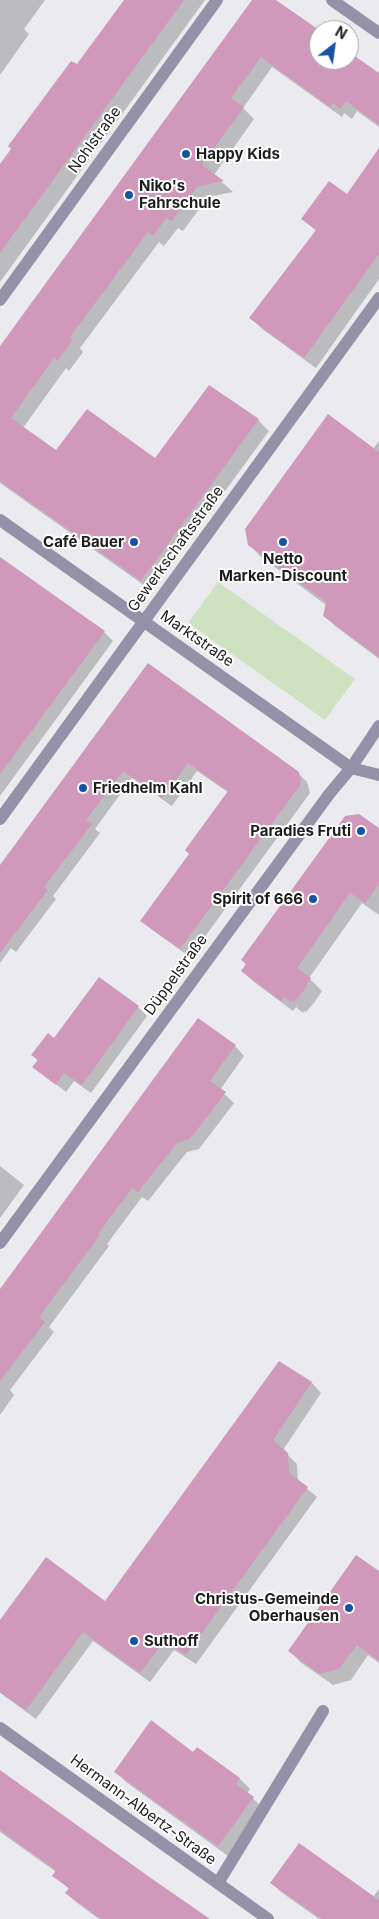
<!DOCTYPE html>
<meta charset="utf-8">
<style>
body{margin:0}
#map{position:relative;width:379px;height:1919px;overflow:hidden;background:#ebebef;font-family:Inter,sans-serif}
canvas{display:block}
.north{position:absolute;left:309px;top:20px;width:50px;height:50px;box-sizing:border-box;background:#fff;border:1px solid #a5a5a5;border-radius:50%;rotate:30deg;font-size:14px;font-weight:700;line-height:20px;text-align:center;color:#1d1d1e}
.north::after{content:'';display:block;margin:auto;width:18px;height:22px;background:#1752a3;clip-path:polygon(50% 0,100% 100%,50% 72%,0 100%)}
</style>
<div id="map">
<canvas width="379" height="1919"></canvas>
<div class="north">N</div>
</div>
<script>
const ctx = document.querySelector('canvas').getContext('2d');
ctx.lineJoin = 'round';
function paint(path, color) {
  ctx.fillStyle = color;
  ctx.fill(path, 'evenodd');
}
function stroke(path, color, width, dash) {
  ctx.strokeStyle = color;
  ctx.lineWidth = width;
  ctx.lineCap = dash ? 'butt' : 'round';
  ctx.setLineDash(dash || []);
  ctx.stroke(path);
}
function write(font, color, halo, rows, align = 'center') {
  ctx.font = font + ' Inter,sans-serif';
  ctx.lineWidth = 4;
  ctx.setLineDash([]);
  ctx.textBaseline = 'middle';
  ctx.strokeStyle = halo;
  ctx.fillStyle = color;
  for (const [text, x, y, turn = 0] of rows) {
    ctx.save();
    ctx.translate(x, y);
    ctx.rotate((+turn || 0) * Math.PI / 180);
    ctx.textAlign = isNaN(turn) ? turn : align;
    if (halo) ctx.strokeText(text, 0, 0);
    ctx.fillText(text, 0, 0);
    ctx.restore();
  }
}
const green = new Path2D(`
 M 218,582 L 355,679 L 325,720 L 188,623 Z`);
const shadow = new Path2D(`
 M 0,0 L 45,0 L 24,29 L 29,34 L 0,75 Z
 M 125,0 L 205,0 L 0,282 L 0,166 L 77,66 Z
 M 254,0 L 274,0 L 319,32 L 319,60 L 349,60 L 349,54 L 379,75 L 379,127 L 357,111 L 352,119 L 344,113 L 342,117 L 272,67 L 243,108 L 254,119 L 214,175 L 233,192 L 208,197 L 183,231 L 178,228 L 164,246 L 159,242 L 80,348 L 83,352 L 69,371 L 66,368 L 23,428 L 57,452 L 156,460 L 209,386 L 258,420 L 269,431 L 152,591 L 0,483 L 0,348 Z
 M 379,151 L 379,279 L 316,368 L 262,329 L 251,318 L 317,232 L 303,218 L 347,195 Z
 M 379,441 L 379,659 L 335,626 L 324,615 L 326,605 L 260,556 L 249,544 L 373,449 Z
 M 0,558 L 104,632 L 113,641 L 0,796 Z
 M 148,664 L 298,773 L 307,782 L 310,793 L 190,957 L 151,929 L 142,921 L 190,854 L 229,793 L 197,771 L 172,806 L 132,778 L 95,829 L 100,833 L 53,896 L 56,899 L 16,952 L 11,948 L 0,963 L 0,868 Z
 M 379,830 L 379,915 L 362,903 L 309,978 L 322,991 L 314,1003 L 306,1012 L 304,1011 L 303,1013 L 296,1007 L 293,1011 L 254,982 L 242,971 Z
 M 99,979 L 138,1007 L 147,1016 L 91,1093 L 74,1081 L 66,1092 L 34,1067 L 38,1061 L 33,1055 L 54,1039 Z
 M 235,1046 L 244,1056 L 220,1090 L 234,1103 L 199,1149 L 187,1152 L 148,1201 L 142,1197 L 107,1244 L 109,1246 L 49,1327 L 54,1332 L 10,1390 L 14,1395 L 0,1415 L 0,1290 Z
 M 0,1166 L 24,1185 L 0,1218 Z
 M 280,1363 L 312,1383 L 321,1393 L 283,1450 L 297,1464 L 298,1481 L 317,1497 L 196,1664 L 174,1650 L 150,1682 L 93,1641 L 36,1719 L 0,1693 L 0,1623 L 105,1603 Z
 M 379,1573 L 379,1663 L 368,1655 L 351,1680 L 333,1685 L 300,1662 L 289,1650 Z
 M 197,1749 L 240,1779 L 250,1789 L 247,1793 L 263,1808 L 228,1856 L 126,1782 L 116,1772 L 194,1754 Z
 M 0,1772 L 207,1919 L 99,1919 L 76,1902 L 66,1893 L 69,1889 L 54,1876 L 56,1872 L 0,1832 Z
 M 272,1883 L 373,1897 L 379,1889 L 379,1919 L 319,1919 L 281,1892 Z`);
const building = new Path2D(`
 M 124,0 L 184,0 L 0,253 L 0,164 L 11,149 L 8,146 L 71,61 L 77,64 Z
 M 252,0 L 276,0 L 319,30 L 319,60 L 349,60 L 349,52 L 379,73 L 379,125 L 346,101 L 340,109 L 333,103 L 330,107 L 261,57 L 231,98 L 244,107 L 202,165 L 224,181 L 197,187 L 172,221 L 166,218 L 153,236 L 148,232 L 70,337 L 73,340 L 57,361 L 54,358 L 11,418 L 56,450 L 87,409 L 155,458 L 209,385 L 259,419 L 141,581 L 0,481 L 0,346 Z
 M 379,148 L 379,254 L 304,358 L 249,318 L 316,230 L 301,219 L 329,181 L 347,194 Z
 M 328,414 L 379,452 L 379,657 L 323,616 L 326,602 L 248,545 L 245,529 Z
 M 0,557 L 105,631 L 0,774 Z
 M 148,663 L 299,772 L 301,784 L 180,949 L 140,921 L 189,854 L 185,850 L 228,791 L 188,763 L 162,798 L 123,771 L 86,820 L 92,824 L 44,887 L 48,890 L 0,953 L 0,865 Z
 M 359,814 L 379,828 L 379,884 L 365,903 L 350,893 L 297,968 L 311,978 L 303,992 L 294,1002 L 292,1000 L 291,1002 L 284,997 L 281,1001 L 241,971 L 246,964 L 241,960 L 345,816 Z
 M 99,977 L 139,1006 L 82,1085 L 64,1073 L 56,1085 L 32,1067 L 38,1060 L 31,1055 L 48,1033 L 54,1038 Z
 M 198,1018 L 236,1045 L 210,1081 L 226,1092 L 190,1139 L 177,1143 L 138,1192 L 132,1188 L 98,1234 L 100,1235 L 39,1317 L 45,1322 L 0,1381 L 0,1289 Z
 M 279,1361 L 312,1382 L 273,1440 L 288,1453 L 289,1473 L 308,1487 L 186,1655 L 164,1641 L 140,1673 L 83,1632 L 26,1710 L 0,1692 L 0,1620 L 46,1557 L 105,1601 Z
 M 356,1555 L 379,1571 L 379,1661 L 357,1645 L 339,1669 L 320,1674 L 288,1651 Z
 M 151,1720 L 193,1752 L 197,1747 L 240,1778 L 236,1784 L 254,1797 L 218,1846 L 114,1772 Z
 M 0,1770 L 148,1876 L 210,1919 L 101,1919 L 65,1893 L 69,1888 L 52,1876 L 56,1870 L 0,1830 Z
 M 299,1843 L 379,1900 L 379,1919 L 322,1919 L 270,1883 Z`);
const lane = new Path2D(`
 M 218,1883 L 323,1711`);
const street = new Path2D(`
 M 332,0 L 379,33
 M 0,300 L 217,0
 M 0,520 L 351,768 L 379,775
 M 0,819 L 379,298
 M 0,1243 L 330,793 L 351,768 L 379,726
 M 0,1728 L 268,1919`);
const markers = [
 [186,154,5,"#1752a3"],
 [129,195,5,"#1752a3"],
 [134,542,5,"#1752a3"],
 [283,542,5,"#1752a3"],
 [83,788,5,"#1752a3"],
 [361,831,5,"#1752a3"],
 [313,899,5,"#1752a3"],
 [349,1608,5,"#1752a3"],
 [134,1641,5,"#1752a3"]
];
const streetNames = [
 ["Nohlstraße",95,140,-54],
 ["Gewerkschaftsstraße",176,549,-54],
 ["Marktstraße",197,639,35],
 ["Düppelstraße",176,975,-54],
 ["Hermann-Albertz-Straße",143,1810,36]
];
const poiNames = [
 ["Happy Kids",196,154],
 ["Niko's",139,186],
 ["Fahrschule",139,203],
 ["Café Bauer",124,542,"right"],
 ["Netto",283,559,"center"],
 ["Marken-Discount",283,576,"center"],
 ["Friedhelm Kahl",93,788],
 ["Paradies Fruti",351,831,"right"],
 ["Spirit of 666",303,899,"right"],
 ["Christus-Gemeinde",339,1599,"right"],
 ["Oberhausen",339,1616,"right"],
 ["Suthoff",144,1641]
];
paint(green, '#cee2c1');
paint(shadow, '#0003');
paint(building, '#d098bb');
stroke(lane, '#9491a9', 12);
stroke(street, '#9491a9', 12);
for (const [x, y, r, color] of markers) {
  const dot = new Path2D();
  dot.arc(x, y, r, 0, 2 * Math.PI);
  ctx.fillStyle = color;
  ctx.fill(dot);
  stroke(dot, '#fff', 2);
}
write('15px', '#1d1d1e', '#fff', streetNames);
write('bold 15px', '#1d1d1e', '#fff', poiNames, 'left');
</script>
